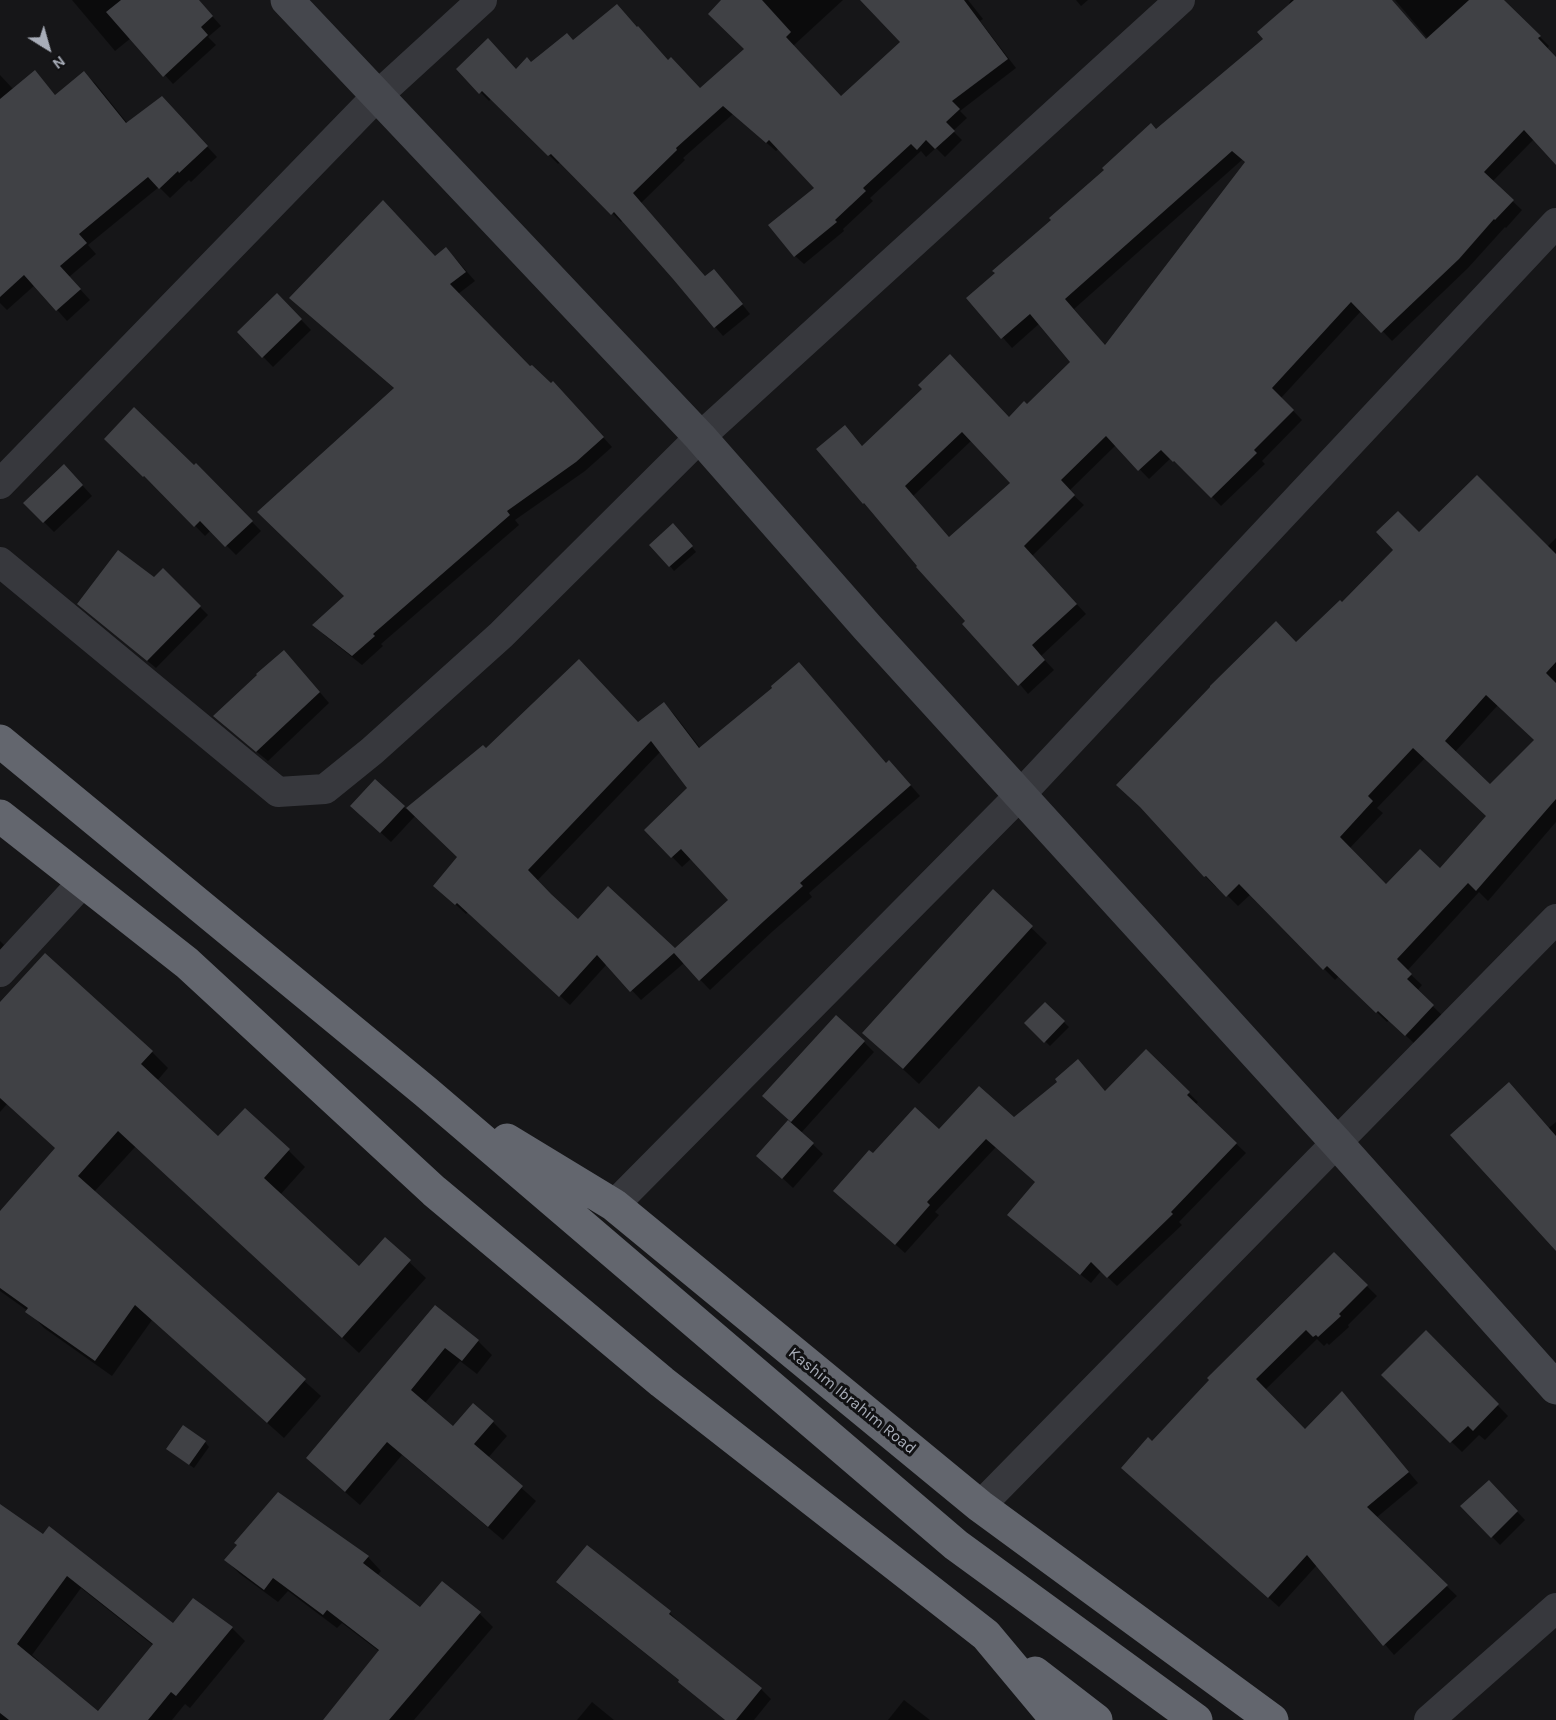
<!DOCTYPE html>
<style>
body{margin:0}
#map{position:relative;width:1556px;height:1720px;overflow:hidden;background:#161618;font-family:Karla,sans-serif}
canvas{display:block}
.north{position:absolute;left:18px;top:18px;width:60px;height:60px;-webkit-text-stroke:4px #111113;paint-order:stroke;rotate:143deg;font-size:16px;font-weight:700;line-height:24px;text-align:center;color:#a8adb8}
.north::after{content:'';display:block;margin:auto;width:21px;height:27px;background:#a8adb8;clip-path:polygon(50% 0,100% 100%,50% 72%,0 100%)}
</style>
<div id="map">
<canvas width="1556" height="1720"></canvas>
<div class="north">N</div>
</div>
<script>
const ctx = document.querySelector('canvas').getContext('2d');
ctx.lineJoin = 'round';
function paint(path, color) {
  ctx.fillStyle = color;
  ctx.fill(path, 'evenodd');
}
function stroke(path, color, width, dash) {
  ctx.strokeStyle = color;
  ctx.lineWidth = width;
  ctx.lineCap = dash ? 'butt' : 'round';
  ctx.setLineDash(dash || []);
  ctx.stroke(path);
}
function write(font, color, halo, rows, align = 'center') {
  ctx.font = font + ' Karla,sans-serif';
  ctx.lineWidth = 6;
  ctx.setLineDash([]);
  ctx.textBaseline = 'middle';
  ctx.strokeStyle = halo;
  ctx.fillStyle = color;
  for (const [text, x, y, turn = 0] of rows) {
    ctx.save();
    ctx.translate(x, y);
    ctx.rotate((+turn || 0) * Math.PI / 180);
    ctx.textAlign = isNaN(turn) ? turn : align;
    if (halo) ctx.strokeText(text, 0, 0);
    ctx.fillText(text, 0, 0);
    ctx.restore();
  }
}
const shadow = new Path2D(`
 M 72,0 L 198,0 L 221,26 L 208,37 L 216,45 L 173,84 L 131,38 L 115,51 Z
 M 724,0 L 843,0 L 793,46 L 842,98 L 902,42 L 862,0 L 968,0 L 983,19 L 980,21 L 1016,68 L 960,111 L 967,118 L 953,131 L 962,140 L 945,157 L 936,148 L 926,157 L 921,151 L 870,198 L 873,201 L 843,229 L 844,231 L 804,264 L 795,256 L 816,188 L 779,148 L 776,151 L 733,114 L 683,158 L 685,160 L 641,203 L 706,277 L 722,279 L 750,314 L 723,336 L 623,220 L 621,222 L 561,161 L 558,164 L 492,98 L 489,101 L 458,69 L 516,71 L 574,41 L 669,62 L 701,90 L 746,49 Z
 M 1076,0 L 1088,0 L 1081,6 Z
 M 1291,0 L 1324,0 L 1463,80 L 1395,0 L 1503,0 L 1549,46 L 1547,49 L 1556,59 L 1556,163 L 1534,139 L 1492,182 L 1522,210 L 1506,228 L 1505,227 L 1468,268 L 1392,341 L 1362,310 L 1281,398 L 1302,420 L 1262,461 L 1265,464 L 1221,506 L 1185,469 L 1183,470 L 1171,458 L 1149,479 L 1116,445 L 1069,491 L 1084,505 L 1032,556 L 1086,614 L 1041,656 L 1054,670 L 1028,694 L 967,621 L 845,427 L 863,447 L 1009,419 L 1027,406 L 1072,362 L 1040,323 L 1012,348 L 968,298 L 1157,131 L 1265,39 L 1291,5 L 1289,3 ZM 1243,159 L 1247,162 L 1106,347 L 1074,309 ZM 972,440 L 1012,483 L 950,538 L 913,496 Z
 M 35,72 L 56,96 L 84,73 L 95,83 L 128,124 L 172,109 L 217,157 L 191,182 L 189,180 L 170,198 L 159,187 L 88,245 L 96,254 L 69,277 L 90,300 L 67,321 L 35,285 L 7,310 L 0,303 L 0,75 L 14,90 Z
 M 436,258 L 455,258 L 475,281 L 458,294 L 531,368 L 551,385 L 562,392 L 612,447 L 585,471 L 515,520 L 519,525 L 381,644 L 383,646 L 362,665 L 323,634 L 346,597 L 395,389 L 300,307 Z
 M 277,295 L 311,330 L 273,367 L 239,332 Z
 M 106,439 L 194,467 L 196,465 L 261,531 L 236,555 L 211,530 L 205,536 L 154,484 L 153,485 Z
 M 74,476 L 92,496 L 54,532 L 25,503 Z
 M 678,530 L 696,552 L 674,571 L 670,566 Z
 M 1419,535 L 1547,547 L 1556,538 L 1556,822 L 1488,901 L 1479,892 L 1407,971 L 1422,985 L 1417,991 L 1444,1017 L 1417,1046 L 1389,1020 L 1387,1022 L 1339,976 L 1335,980 L 1251,894 L 1238,906 L 1217,885 L 1216,887 L 1205,876 L 1296,644 ZM 1498,705 L 1535,741 L 1491,786 L 1455,752 ZM 1425,758 L 1488,816 L 1440,870 L 1386,886 L 1349,849 L 1383,813 L 1377,808 Z
 M 163,570 L 208,615 L 156,668 L 87,611 L 154,579 Z
 M 294,662 L 329,703 L 268,761 L 225,726 Z
 M 664,704 L 674,714 L 701,749 L 886,764 L 899,772 L 920,796 L 809,893 L 812,897 L 773,931 L 710,990 L 684,963 L 641,1000 L 607,964 L 570,1005 L 468,912 L 466,914 L 445,895 L 459,857 L 416,815 L 391,842 L 363,816 L 375,781 L 406,809 L 483,747 L 486,750 L 638,724 ZM 661,751 L 690,788 L 646,830 L 682,867 L 692,858 L 730,900 L 675,950 L 578,921 L 537,881 Z
 M 993,891 L 1047,943 L 919,1084 L 880,1048 Z
 M 0,941 L 4,945 L 0,950 Z
 M 0,1004 L 152,1052 L 168,1068 L 157,1081 L 219,1138 L 289,1151 L 305,1167 L 280,1195 L 359,1268 L 385,1239 L 426,1278 L 359,1353 L 136,1146 L 94,1192 L 321,1396 L 284,1438 L 152,1320 L 112,1376 L 44,1328 L 28,1311 L 0,1291 L 0,1213 L 57,1148 L 7,1104 L 0,1112 Z
 M 1045,1004 L 1069,1027 L 1050,1046 L 1026,1023 Z
 M 864,1042 L 874,1052 L 801,1133 L 823,1154 L 793,1188 L 759,1156 Z
 M 1146,1051 L 1198,1102 L 1195,1105 L 1246,1153 L 1179,1222 L 1182,1225 L 1117,1286 L 1101,1271 L 1091,1283 L 1019,1224 L 1037,1183 L 996,1147 L 935,1212 L 939,1215 L 905,1253 L 845,1200 L 873,1155 L 939,1132 L 1014,1118 L 1060,1082 L 1078,1061 L 1106,1092 Z
 M 1556,1122 L 1556,1249 L 1489,1176 Z
 M 1334,1254 L 1377,1296 L 1348,1325 L 1349,1327 L 1329,1345 L 1327,1343 L 1324,1346 L 1317,1339 L 1265,1390 L 1305,1431 L 1342,1393 L 1418,1483 L 1376,1518 L 1457,1596 L 1394,1655 L 1317,1565 L 1279,1607 L 1133,1478 L 1152,1443 Z
 M 435,1307 L 478,1341 L 492,1355 L 477,1374 L 460,1361 L 425,1403 L 454,1428 L 473,1405 L 493,1422 L 507,1436 L 488,1458 L 536,1501 L 503,1540 L 402,1455 L 360,1505 L 322,1472 Z
 M 1426,1332 L 1508,1416 L 1485,1440 L 1479,1435 L 1462,1452 L 1383,1375 Z
 M 205,1442 L 209,1447 L 194,1468 L 172,1453 Z
 M 1489,1482 L 1525,1520 L 1500,1545 L 1462,1506 Z
 M 0,1506 L 173,1625 L 232,1628 L 245,1641 L 190,1708 L 185,1704 L 172,1720 L 0,1720 ZM 81,1588 L 154,1646 L 99,1713 L 37,1663 L 39,1661 L 32,1655 Z
 M 368,1557 L 381,1571 L 377,1576 L 420,1609 L 480,1614 L 493,1627 L 414,1720 L 325,1720 L 380,1652 L 342,1623 L 337,1628 L 288,1591 L 278,1602 L 240,1574 L 226,1560 Z
 M 558,1582 L 670,1613 L 679,1622 L 678,1623 L 761,1689 L 771,1699 L 754,1720 L 725,1720 L 690,1691 L 680,1681 L 568,1592 Z
 M 904,1700 L 930,1720 L 888,1720 Z
 M 592,1702 L 614,1720 L 577,1720 Z`);
const building = new Path2D(`
 M 121,0 L 199,0 L 213,16 L 201,27 L 208,35 L 163,77 L 106,12 Z
 M 721,0 L 762,0 L 791,32 L 786,37 L 841,96 L 900,42 L 860,0 L 964,0 L 1008,59 L 952,101 L 960,109 L 946,122 L 955,131 L 935,149 L 926,140 L 917,150 L 911,144 L 863,188 L 866,191 L 835,220 L 837,222 L 794,257 L 768,225 L 814,188 L 769,140 L 766,143 L 723,106 L 676,148 L 677,150 L 633,193 L 705,276 L 714,269 L 743,304 L 714,328 L 673,279 L 614,212 L 611,215 L 551,154 L 548,156 L 482,91 L 479,94 L 456,69 L 488,38 L 516,69 L 527,57 L 531,62 L 567,33 L 573,40 L 617,4 L 637,27 L 638,26 L 668,60 L 671,57 L 700,88 L 744,49 L 708,14 Z
 M 1294,0 L 1392,0 L 1426,39 L 1469,0 L 1504,0 L 1541,36 L 1538,38 L 1556,57 L 1556,165 L 1524,130 L 1484,172 L 1514,200 L 1495,220 L 1494,219 L 1459,259 L 1381,333 L 1351,302 L 1272,388 L 1294,410 L 1254,450 L 1257,453 L 1211,498 L 1174,461 L 1173,462 L 1161,450 L 1138,471 L 1106,436 L 1061,480 L 1075,495 L 1024,546 L 1077,604 L 1032,645 L 1045,660 L 1018,686 L 962,624 L 965,621 L 916,567 L 917,566 L 864,503 L 863,504 L 816,449 L 845,425 L 862,446 L 922,389 L 918,385 L 950,354 L 1009,417 L 1024,401 L 1027,404 L 1070,362 L 1030,314 L 1001,339 L 966,298 L 995,273 L 992,271 L 1051,220 L 1049,218 L 1104,170 L 1102,168 L 1151,123 L 1156,129 L 1263,39 L 1257,32 ZM 1232,151 L 1245,162 L 1105,345 L 1065,299 ZM 962,432 L 1010,483 L 949,537 L 905,486 Z
 M 35,70 L 55,95 L 84,71 L 126,123 L 162,96 L 208,146 L 179,173 L 178,171 L 159,189 L 148,177 L 79,234 L 87,243 L 60,266 L 81,289 L 56,311 L 24,275 L 0,297 L 0,99 Z
 M 383,200 L 435,256 L 446,247 L 466,272 L 450,284 L 530,366 L 532,365 L 551,383 L 553,381 L 604,437 L 576,462 L 507,511 L 510,515 L 373,634 L 375,636 L 352,656 L 312,625 L 344,596 L 257,512 L 394,388 L 289,298 Z
 M 277,293 L 302,319 L 262,358 L 237,332 Z
 M 134,407 L 194,465 L 196,463 L 253,521 L 225,547 L 200,521 L 194,527 L 144,476 L 143,477 L 104,439 Z
 M 64,464 L 83,485 L 43,523 L 23,503 Z
 M 1477,475 L 1556,554 L 1556,662 L 1546,673 L 1556,683 L 1556,799 L 1476,891 L 1468,883 L 1397,959 L 1412,974 L 1407,979 L 1434,1005 L 1405,1036 L 1378,1011 L 1376,1013 L 1327,966 L 1323,970 L 1239,884 L 1226,897 L 1206,876 L 1204,877 L 1140,807 L 1116,785 L 1210,687 L 1210,686 L 1276,621 L 1296,642 L 1340,600 L 1342,602 L 1393,550 L 1376,532 L 1398,511 L 1419,532 ZM 1486,695 L 1534,740 L 1490,784 L 1445,741 ZM 1413,748 L 1486,816 L 1440,868 L 1420,849 L 1386,884 L 1340,837 L 1373,801 L 1368,796 Z
 M 673,523 L 693,546 L 669,567 L 649,545 Z
 M 118,550 L 154,577 L 163,568 L 201,606 L 147,661 L 77,604 Z
 M 284,650 L 320,692 L 256,752 L 213,716 L 257,675 L 256,674 Z
 M 579,659 L 638,722 L 664,702 L 699,748 L 772,688 L 771,686 L 799,662 L 886,763 L 889,760 L 911,785 L 800,883 L 803,886 L 764,921 L 699,981 L 674,953 L 630,992 L 597,955 L 559,997 L 457,903 L 455,905 L 433,886 L 457,857 L 406,808 L 483,745 L 486,748 ZM 651,741 L 687,788 L 644,830 L 671,858 L 681,849 L 728,900 L 675,948 L 608,886 L 578,919 L 551,894 L 528,870 Z
 M 375,779 L 405,806 L 380,833 L 350,806 Z
 M 993,889 L 1033,926 L 903,1069 L 862,1033 Z
 M 45,953 L 153,1051 L 141,1064 L 218,1136 L 245,1108 L 290,1149 L 264,1178 L 359,1266 L 385,1237 L 411,1260 L 342,1338 L 118,1131 L 78,1176 L 306,1379 L 267,1423 L 135,1305 L 95,1361 L 25,1312 L 28,1308 L 0,1288 L 0,1211 L 55,1148 L 0,1098 L 0,1002 Z
 M 1045,1002 L 1065,1021 L 1044,1043 L 1024,1023 Z
 M 836,1015 L 865,1041 L 791,1122 L 762,1096 Z
 M 1146,1049 L 1190,1092 L 1187,1095 L 1237,1143 L 1171,1212 L 1173,1214 L 1107,1278 L 1091,1262 L 1080,1275 L 1007,1215 L 1035,1182 L 986,1139 L 927,1202 L 930,1205 L 895,1245 L 833,1191 L 869,1150 L 873,1153 L 915,1107 L 939,1129 L 979,1086 L 1014,1117 L 1057,1082 L 1055,1079 L 1078,1059 L 1105,1091 Z
 M 1509,1082 L 1556,1136 L 1556,1251 L 1450,1135 Z
 M 788,1120 L 814,1143 L 782,1179 L 756,1156 Z
 M 1334,1252 L 1368,1285 L 1339,1314 L 1341,1316 L 1318,1337 L 1316,1335 L 1313,1337 L 1306,1330 L 1256,1379 L 1305,1429 L 1342,1391 L 1409,1472 L 1367,1507 L 1448,1585 L 1383,1646 L 1307,1555 L 1268,1598 L 1121,1468 L 1148,1437 L 1152,1441 L 1209,1380 L 1207,1378 Z
 M 435,1305 L 479,1340 L 462,1361 L 445,1348 L 411,1390 L 453,1426 L 473,1403 L 494,1421 L 474,1444 L 523,1486 L 488,1527 L 387,1442 L 345,1492 L 306,1458 Z
 M 1426,1330 L 1499,1404 L 1473,1431 L 1468,1426 L 1450,1443 L 1381,1375 Z
 M 183,1425 L 206,1441 L 189,1465 L 166,1449 Z
 M 1489,1480 L 1518,1511 L 1491,1538 L 1460,1506 Z
 M 278,1492 L 369,1556 L 363,1563 L 420,1607 L 442,1581 L 481,1612 L 389,1720 L 323,1720 L 379,1650 L 327,1610 L 323,1615 L 273,1578 L 264,1590 L 224,1560 L 237,1545 L 234,1543 Z
 M 0,1504 L 43,1534 L 49,1526 L 173,1623 L 193,1598 L 233,1627 L 176,1696 L 171,1692 L 148,1720 L 9,1720 L 0,1713 ZM 67,1576 L 153,1644 L 98,1711 L 17,1644 Z
 M 587,1545 L 671,1611 L 669,1614 L 762,1688 L 736,1720 L 725,1720 L 678,1682 L 679,1680 L 556,1582 Z`);
const street = new Path2D(`
 M 0,484 L 377,96 L 482,0
 M 0,562 L 278,792 L 325,789 L 372,751 L 501,635 L 700,437 L 1180,0
 M 0,972 L 83,882
 M 614,1205 L 1020,795 L 1556,223
 M 980,1506 L 1556,919
 M 1429,1720 L 1556,1608`);
const secondary = new Path2D(`
 M 287,0 L 700,437 L 867,627 L 1336,1142 L 1556,1388`);
const highway = new Path2D(`
 M 0,741 L 426,1092 L 956,1545 L 1196,1720
 M 0,816 L 187,963 L 434,1191 L 662,1382 L 986,1635 L 1057,1720
 M 507,1140 L 614,1205 L 980,1506 L 1272,1720
 M 1035,1673 L 1096,1720`);
const streetNames = [
 ["Kashim Ibrahim Road",852,1401,39]
];
paint(shadow, '#0007');
paint(building, '#404145');
stroke(street, '#37383d', 30);
stroke(secondary, '#45474d', 33);
stroke(highway, '#63666e', 33);
write('16px', '#a8adb8', '#111113', streetNames);
</script>
